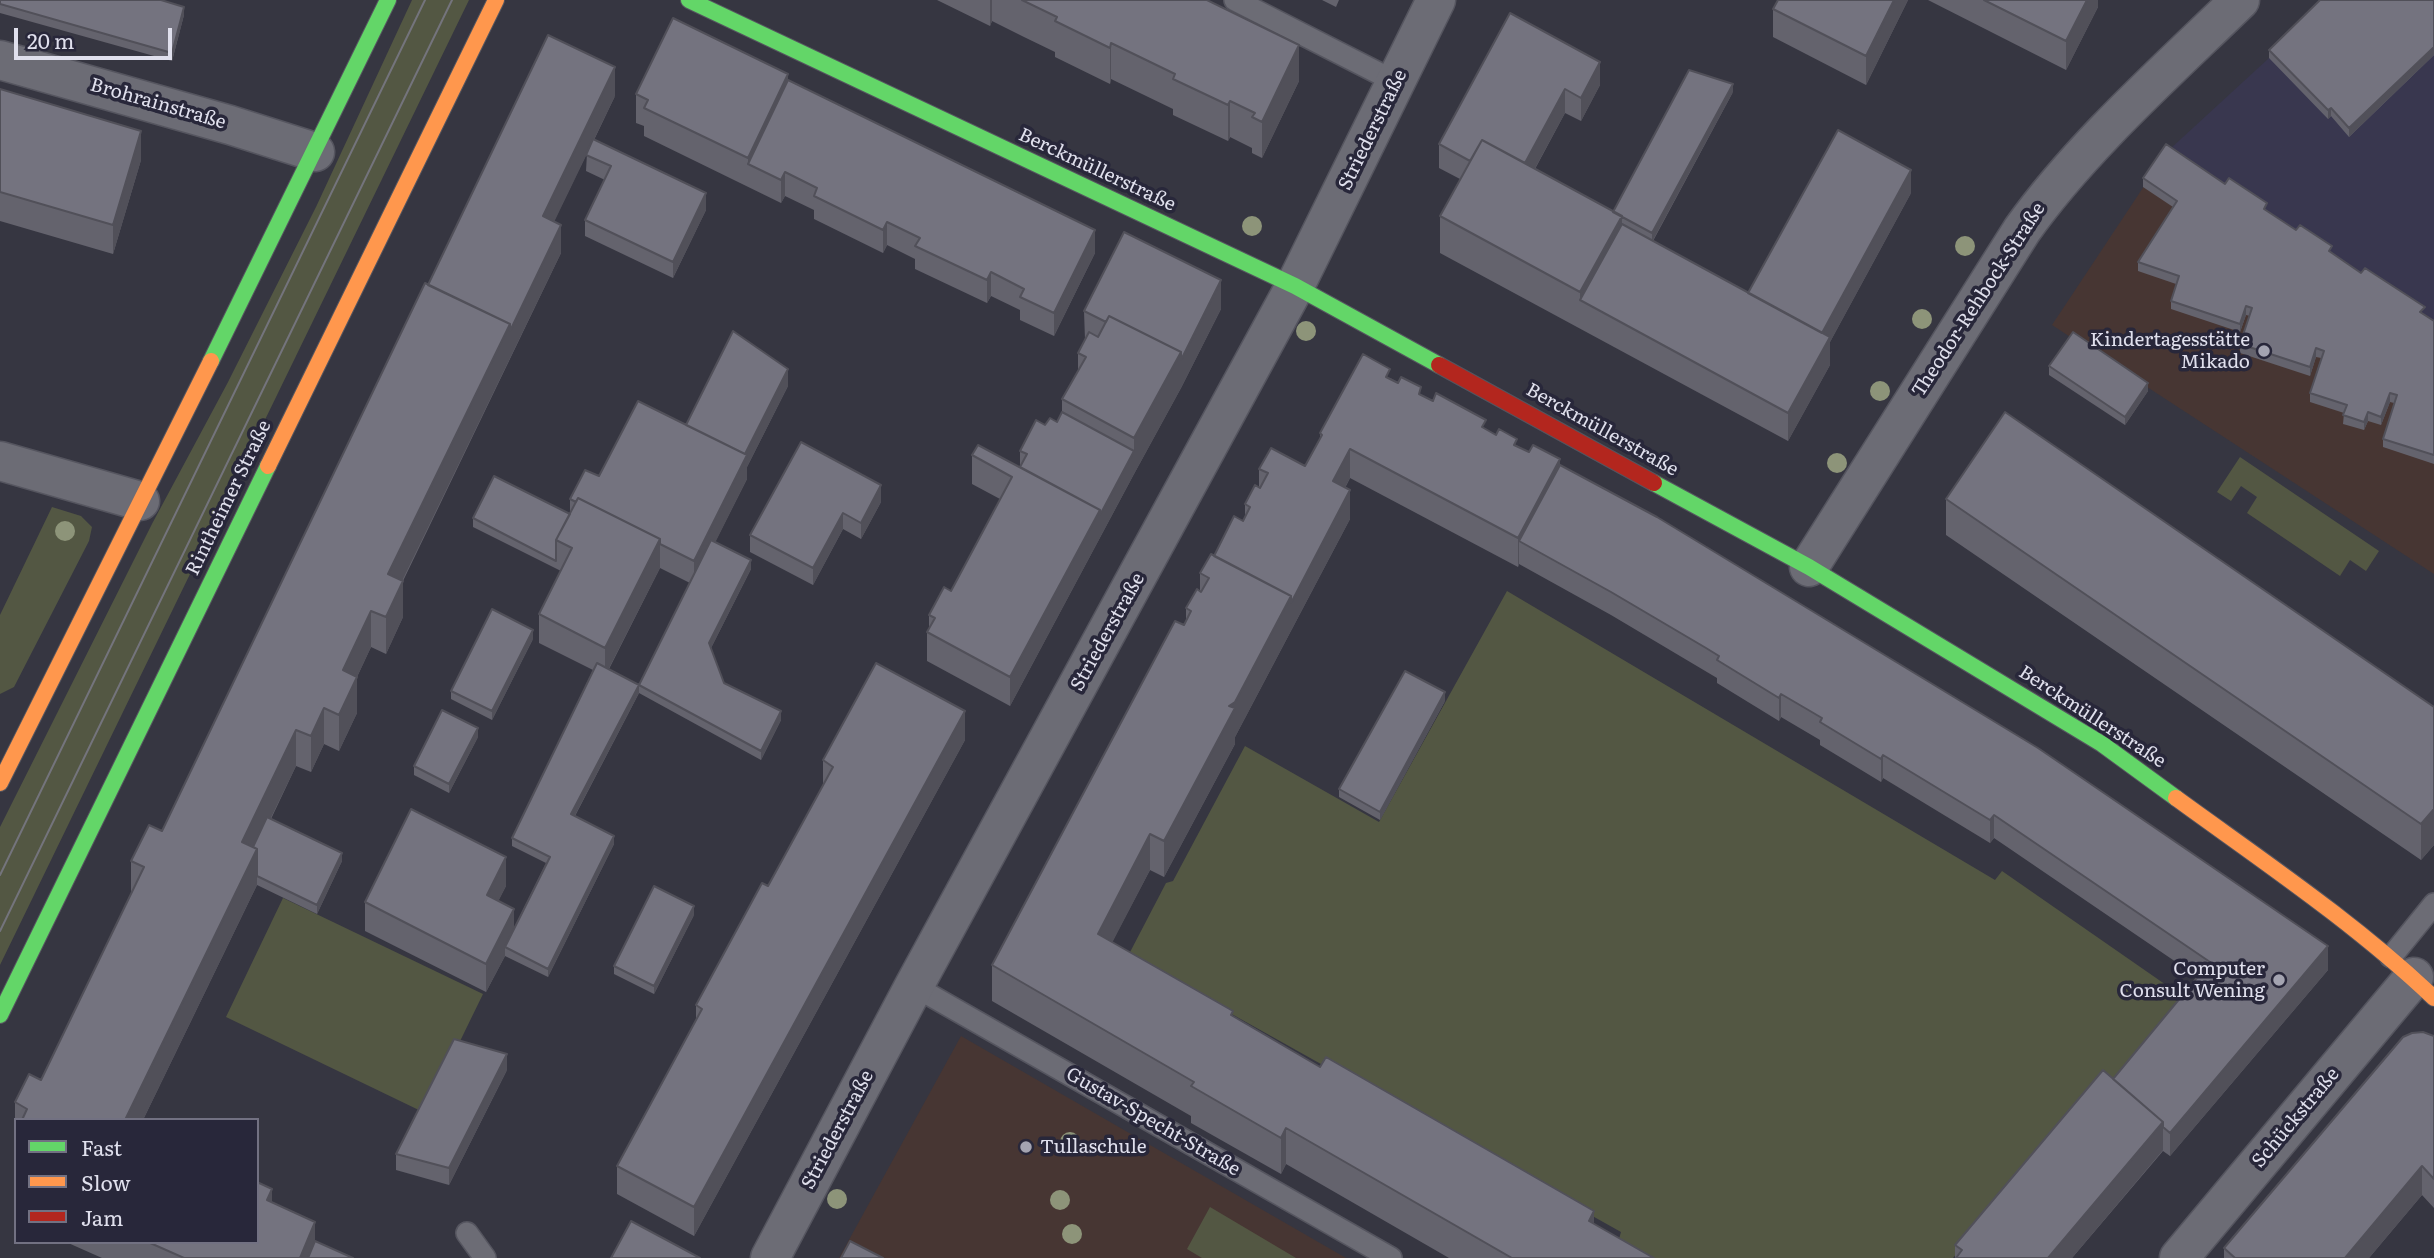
<!DOCTYPE html>
<meta charset="utf-8">
<style>
body{margin:0}
#map{position:relative;width:2434px;height:1258px;overflow:hidden;background:#363641;font-family:Literata,serif}
canvas{display:block}
.legend{position:absolute;left:14px;top:1118px;width:245px;height:126px;box-sizing:border-box;background:#28273a;border:2px solid #727182;margin:0;padding:9px 12px;list-style:none;font-size:21px;color:#e0e0ed}
.legend li{display:flex;align-items:center;gap:14px;height:35px}
.legend b{width:35px;border:2px solid #727182}
.scale{position:absolute;left:14px;top:28px;width:158px;height:32px;box-sizing:border-box;border:4px solid #e0e0ed;border-top:0;padding-left:9px;font-size:21px;line-height:24px;white-space:nowrap;color:#e0e0ed;-webkit-text-stroke:5px #28273a;paint-order:stroke}
</style>
<div id="map">
<canvas width="2434" height="1258"></canvas>
<ul class="legend">
<li><b style="height:9px;background:#63d668"></b>Fast</li>
<li><b style="height:9px;background:#ff974d"></b>Slow</li>
<li><b style="height:9px;background:#b3261e"></b>Jam</li>
</ul>
<div class="scale">20 m</div>
</div>
<script>
const ctx = document.querySelector('canvas').getContext('2d');
ctx.lineJoin = 'round';
function paint(path, color) {
  ctx.fillStyle = color;
  ctx.fill(path, 'evenodd');
}
function stroke(path, color, width, dash) {
  ctx.strokeStyle = color;
  ctx.lineWidth = width;
  ctx.lineCap = dash ? 'butt' : 'round';
  ctx.setLineDash(dash || []);
  ctx.stroke(path);
}
function write(font, color, halo, rows, align = 'center') {
  ctx.font = font + ' Literata,serif';
  ctx.lineWidth = 7;
  ctx.setLineDash([]);
  ctx.textBaseline = 'middle';
  ctx.strokeStyle = halo;
  ctx.fillStyle = color;
  for (const [text, x, y, turn = 0] of rows) {
    ctx.save();
    ctx.translate(x, y);
    ctx.rotate((+turn || 0) * Math.PI / 180);
    ctx.textAlign = isNaN(turn) ? turn : align;
    if (halo) ctx.strokeText(text, 0, 0);
    ctx.fillText(text, 0, 0);
    ctx.restore();
  }
}
const built = new Path2D(`
 M 2434,0 L 2434,322 L 2170,149 L 2269,58 Z`);
const education = new Path2D(`
 M 2166,153 L 2434,322 L 2434,574 L 2052,325 Z
 M 961,1036 L 1346,1258 L 839,1258 Z`);
const green = new Path2D(`
 M 412,0 L 469,0 L 0,965 L 0,827 L 153,522 L 227,384 L 316,207 Z
 M 2240,457 L 2379,551 L 2366,571 L 2350,560 L 2340,576 L 2247,513 L 2257,497 L 2241,486 L 2231,501 L 2217,492 Z
 M 52,507 L 81,516 L 92,527 L 89,541 L 14,687 L 0,694 L 0,615 Z
 M 1507,591 L 1995,880 L 2002,871 L 2182,996 L 2109,1089 L 2098,1083 L 1953,1258 L 1616,1258 L 1614,1257 L 1621,1232 L 1128,956 L 1166,883 L 1173,881 L 1245,746 L 1379,822 Z
 M 283,898 L 483,994 L 425,1113 L 226,1017 Z
 M 1210,1207 L 1296,1258 L 1202,1258 L 1187,1249 Z`);
const lane = new Path2D(`
 M 1235,0 L 1396,82
 M 2391,957 L 2434,904
 M 914,986 L 1391,1258
 M 467,1233 L 485,1258`);
const street = new Path2D(`
 M 0,60 L 230,125 L 315,152
 M 0,461 L 140,501
 M 1809,567 L 2022,230 C 2081,147 2167,71 2240,0
 M 770,1258 L 914,986 L 1295,286 L 1436,0
 M 2179,1258 L 2414,977`);
const fast = new Path2D(`
 M 689,0 L 1295,286 L 1439,365
 M 211,361 L 388,0
 M 1654,483 L 1809,567 L 2102,744 L 2176,798
 M 0,1015 L 268,466`);
const slow = new Path2D(`
 M 268,466 L 496,0
 M 0,783 L 211,361
 M 2176,798 C 2264,862 2355,923 2434,998`);
const jam = new Path2D(`
 M 1439,365 L 1654,483`);
const tram = new Path2D(`
 M 0,875 L 425,0
 M 0,931 L 452,0`);
const trees = [
 [1252,226],
 [1965,246],
 [1922,319],
 [1306,331],
 [1880,391],
 [1837,463],
 [65,531],
 [1070,1142],
 [837,1199],
 [1060,1200],
 [1072,1234]
];
const wall = new Path2D(`
 M 0,0 L 184,15 L 172,61 L 0,13 Z
 M 937,0 L 1207,0 L 1299,81 L 1262,158 L 1252,153 L 1252,148 L 1230,137 L 1228,141 L 1173,115 L 1173,109 L 1111,79 L 1110,84 L 1055,57 L 1055,52 L 1024,37 L 992,21 L 990,26 Z
 M 1322,0 L 1339,0 L 1336,7 Z
 M 1908,0 L 1866,85 L 1773,37 L 1773,9 Z
 M 1928,0 L 2098,0 L 2098,7 L 2066,70 Z
 M 2434,0 L 2434,55 L 2349,137 L 2331,116 L 2328,119 L 2269,58 L 2269,50 Z
 M 1510,13 L 1600,85 L 1581,121 L 1565,113 L 1535,169 L 1613,212 L 1733,92 L 1653,241 L 1748,293 L 1911,193 L 1830,342 L 1830,365 L 1788,441 L 1440,253 L 1440,216 L 1460,179 L 1439,168 L 1439,144 Z
 M 788,80 L 1095,253 L 1054,336 L 1020,320 L 1020,310 L 991,296 L 987,303 L 915,269 L 915,259 L 887,245 L 883,253 L 814,219 L 814,210 L 785,196 L 781,203 L 644,136 L 644,126 L 636,123 L 636,94 Z
 M 0,89 L 141,160 L 113,254 L 0,221 Z
 M 615,96 L 594,140 L 706,210 L 673,278 L 585,236 L 585,220 L 605,180 L 586,171 L 587,153 L 554,221 L 561,253 L 403,581 L 403,617 L 386,654 L 371,647 L 357,677 L 357,713 L 339,751 L 324,744 L 311,772 L 296,766 L 271,819 L 342,861 L 317,914 L 257,885 L 143,1120 L 16,1120 L 16,1139 L 15,1138 L 15,1102 L 41,1080 L 131,893 L 131,861 L 162,831 L 428,285 Z
 M 2143,178 L 2267,212 L 2434,321 L 2434,464 L 2383,447 L 2383,439 L 2394,403 L 2390,402 L 2381,425 L 2368,421 L 2364,430 L 2343,424 L 2344,413 L 2310,402 L 2310,393 L 2321,358 L 2316,357 L 2310,376 L 2240,353 L 2240,344 L 2250,316 L 2246,315 L 2240,332 L 2171,309 L 2171,301 L 2176,284 L 2138,271 L 2138,262 L 2173,207 L 2143,187 Z
 M 1221,309 L 1181,388 L 1134,474 L 1010,706 L 927,661 L 927,632 L 929,629 L 929,615 L 951,591 L 1000,499 L 972,484 L 972,455 L 1020,467 L 1020,451 L 1045,425 L 1057,422 L 1062,412 L 1062,399 L 1078,371 L 1078,353 L 1085,340 L 1084,311 Z
 M 2049,366 L 2148,391 L 2125,425 L 2049,375 Z
 M 1390,378 L 1529,452 L 1560,465 L 2328,970 L 2170,1156 L 2163,1151 L 2072,1258 L 1955,1258 L 1955,1245 L 2113,1079 L 2198,977 L 1994,838 L 1990,843 L 1883,778 L 1881,782 L 1820,745 L 1820,740 L 1781,717 L 1779,721 L 1717,683 L 1717,678 L 1611,615 L 1519,564 L 1518,567 L 1350,478 L 1345,488 L 1350,519 L 1235,737 L 1235,744 L 1164,877 L 1150,870 L 1112,942 L 1233,1017 L 1654,1258 L 1449,1258 L 1286,1164 L 1281,1174 L 1191,1123 L 1191,1116 L 992,1001 L 992,965 L 1184,625 L 1186,622 L 1186,608 L 1200,591 L 1200,573 L 1243,521 L 1245,518 L 1245,504 L 1259,488 L 1259,469 L 1305,466 L 1320,439 L 1320,433 Z
 M 788,386 L 747,467 L 747,479 L 715,542 L 751,569 L 711,648 L 724,683 L 781,720 L 761,760 L 639,693 L 575,816 L 614,844 L 548,977 L 505,956 L 486,992 L 365,931 L 365,902 L 506,886 L 498,901 L 514,928 L 546,863 L 512,846 L 512,838 L 593,670 L 539,643 L 539,614 L 561,571 L 473,527 L 473,518 L 570,514 L 570,499 L 599,476 L 686,425 ZM 660,568 L 690,583 L 639,685 L 609,669 Z
 M 1946,499 L 2434,707 L 2434,845 L 2421,860 L 1946,535 Z
 M 881,502 L 861,539 L 843,529 L 813,585 L 750,552 L 750,535 Z
 M 533,639 L 492,720 L 451,699 L 451,691 Z
 M 1445,701 L 1380,820 L 1339,797 L 1339,789 Z
 M 478,737 L 449,793 L 414,775 L 414,766 Z
 M 965,740 L 694,1236 L 617,1194 L 617,1166 L 696,1021 L 696,1005 L 768,886 L 823,786 L 823,760 Z
 M 694,915 L 654,994 L 614,974 L 614,966 Z
 M 2434,1036 L 2434,1208 L 2422,1195 L 2369,1258 L 2224,1258 L 2224,1248 Z
 M 507,1070 L 449,1185 L 396,1170 L 396,1154 Z
 M 272,1203 L 315,1241 L 353,1258 L 102,1258 L 66,1242 L 257,1242 Z`);
const shadedWall = new Path2D(`
 M 990,0 L 992,0 L 992,21 L 990,26 Z
 M 1894,0 L 1908,0 L 1866,85 L 1866,56 Z
 M 2087,0 L 2098,0 L 2098,7 L 2066,70 L 2066,41 Z
 M 184,7 L 184,15 L 172,61 L 172,53 Z
 M 1111,43 L 1111,79 L 1110,84 L 1110,48 Z
 M 1299,45 L 1299,81 L 1262,158 L 1262,122 Z
 M 2434,47 L 2434,55 L 2349,137 L 2349,128 Z
 M 1600,62 L 1600,85 L 1581,121 L 1581,98 Z
 M 615,67 L 615,96 L 543,245 L 543,216 Z
 M 788,74 L 788,103 L 748,164 L 748,187 L 748,158 Z
 M 1733,84 L 1733,92 L 1652,242 L 1652,233 Z
 M 1565,89 L 1565,113 L 1520,196 L 1520,173 Z
 M 1230,101 L 1230,137 L 1228,141 L 1228,105 Z
 M 2331,108 L 2331,116 L 2328,119 L 2328,110 Z
 M 141,131 L 141,160 L 113,254 L 113,225 Z
 M 1911,170 L 1911,193 L 1830,342 L 1830,365 L 1788,441 L 1788,413 L 1820,337 Z
 M 785,172 L 785,196 L 781,203 L 781,180 Z
 M 706,193 L 706,210 L 673,278 L 673,262 Z
 M 1622,216 L 1622,253 L 1580,300 L 1580,292 Z
 M 887,222 L 887,245 L 883,253 L 883,230 Z
 M 561,225 L 561,253 L 388,610 L 388,574 L 510,324 Z
 M 1095,230 L 1095,253 L 1054,336 L 1054,313 Z
 M 991,272 L 991,296 L 987,303 L 987,280 Z
 M 1221,280 L 1221,309 L 1181,388 L 1134,474 L 1010,706 L 1010,677 L 1100,510 L 1134,451 L 1134,438 Z
 M 2246,306 L 2246,315 L 2240,332 L 2240,324 Z
 M 2316,348 L 2316,357 L 2310,376 L 2310,367 Z
 M 788,369 L 788,386 L 747,467 L 747,479 L 694,585 L 694,561 L 742,460 Z
 M 2148,383 L 2148,391 L 2125,425 L 2125,417 Z
 M 2390,393 L 2390,402 L 2381,425 L 2381,417 Z
 M 2368,412 L 2368,421 L 2364,430 L 2364,422 Z
 M 1350,449 L 1350,478 L 1333,510 L 1333,481 Z
 M 1560,459 L 1560,488 L 1519,541 L 1519,564 L 1518,567 L 1518,538 Z
 M 881,485 L 881,502 L 861,539 L 861,523 Z
 M 1350,490 L 1350,519 L 1235,737 L 1235,744 L 1164,877 L 1164,841 L 1229,706 Z
 M 843,513 L 843,529 L 813,585 L 813,568 Z
 M 660,539 L 660,568 L 605,676 L 605,648 Z
 M 751,560 L 751,569 L 709,652 L 709,643 Z
 M 403,581 L 403,617 L 386,654 L 386,617 Z
 M 371,611 L 371,647 L 343,707 L 343,670 Z
 M 533,630 L 533,639 L 492,720 L 492,711 Z
 M 357,677 L 357,713 L 339,751 L 339,715 Z
 M 639,685 L 639,693 L 571,823 L 571,814 Z
 M 1445,692 L 1445,701 L 1380,820 L 1380,812 Z
 M 1781,694 L 1781,717 L 1779,721 L 1779,698 Z
 M 324,708 L 324,744 L 311,772 L 311,736 Z
 M 781,711 L 781,720 L 761,760 L 761,751 Z
 M 965,711 L 965,740 L 694,1236 L 694,1207 Z
 M 478,728 L 478,737 L 449,793 L 449,784 Z
 M 296,730 L 296,766 L 245,871 L 242,842 Z
 M 1883,755 L 1883,778 L 1881,782 L 1881,759 Z
 M 2434,809 L 2434,845 L 2421,860 L 2421,824 Z
 M 1994,815 L 1994,838 L 1990,843 L 1990,820 Z
 M 1150,834 L 1150,870 L 1098,970 L 1098,934 Z
 M 614,836 L 614,844 L 548,977 L 548,969 Z
 M 257,849 L 257,885 L 143,1120 L 125,1120 Z
 M 342,853 L 342,861 L 317,914 L 317,905 Z
 M 506,857 L 506,886 L 487,924 L 487,895 Z
 M 694,906 L 694,915 L 654,994 L 654,986 Z
 M 514,909 L 514,937 L 505,947 L 505,956 L 486,992 L 486,964 Z
 M 2328,946 L 2328,970 L 2170,1156 L 2170,1133 Z
 M 507,1054 L 507,1070 L 449,1185 L 449,1168 Z
 M 2163,1122 L 2163,1150 L 2072,1258 L 2048,1258 Z
 M 1286,1128 L 1286,1164 L 1281,1174 L 1281,1138 Z
 M 2422,1166 L 2422,1195 L 2369,1258 L 2345,1258 Z
 M 272,1189 L 272,1225 L 267,1200 Z
 M 1594,1211 L 1594,1247 L 1589,1221 Z
 M 315,1222 L 315,1258 L 300,1258 Z`);
const building = new Path2D(`
 M 0,0 L 161,0 L 184,7 L 172,53 L 0,4 Z
 M 1022,0 L 1207,0 L 1299,45 L 1262,122 L 1252,117 L 1255,113 L 1230,101 L 1228,105 L 1173,79 L 1175,74 L 1111,43 L 1110,48 L 1055,21 L 1057,17 Z
 M 1778,0 L 1894,0 L 1866,56 L 1773,9 Z
 M 1984,0 L 2087,0 L 2066,41 Z
 M 2320,0 L 2434,0 L 2434,47 L 2349,128 L 2331,108 L 2328,110 L 2269,50 Z
 M 1510,13 L 1600,62 L 1581,98 L 1565,89 L 1525,163 L 1482,140 L 1470,161 L 1439,144 Z
 M 673,18 L 788,74 L 748,158 L 644,108 L 648,100 L 636,94 Z
 M 548,35 L 615,67 L 543,216 L 561,225 L 510,331 L 510,324 L 428,285 Z
 M 1689,70 L 1733,84 L 1652,233 L 1613,212 Z
 M 788,80 L 1095,230 L 1054,313 L 1020,297 L 1024,289 L 991,272 L 987,280 L 915,246 L 920,238 L 887,222 L 883,230 L 814,196 L 817,188 L 785,172 L 781,180 L 748,164 Z
 M 0,89 L 141,131 L 113,225 L 0,192 Z
 M 1838,130 L 1911,170 L 1822,333 L 1748,293 Z
 M 593,139 L 706,193 L 673,262 L 585,220 L 611,166 L 586,155 Z
 M 1482,140 L 1622,216 L 1580,292 L 1440,216 Z
 M 2166,144 L 2225,184 L 2229,178 L 2267,203 L 2264,209 L 2296,230 L 2300,225 L 2332,246 L 2329,251 L 2361,273 L 2365,268 L 2425,307 L 2420,312 L 2434,321 L 2434,455 L 2383,439 L 2397,395 L 2390,393 L 2381,417 L 2368,412 L 2364,422 L 2343,415 L 2347,405 L 2310,393 L 2324,351 L 2316,348 L 2310,367 L 2240,344 L 2252,308 L 2246,306 L 2240,324 L 2171,301 L 2179,276 L 2138,262 L 2177,201 L 2143,178 Z
 M 1622,224 L 1830,337 L 1788,413 L 1580,300 Z
 M 1124,232 L 1221,280 L 1181,360 L 1181,352 L 1109,316 L 1106,322 L 1084,311 Z
 M 425,283 L 510,324 L 388,574 L 403,581 L 386,617 L 371,611 L 343,670 L 357,677 L 339,715 L 324,708 L 311,736 L 296,730 L 242,842 L 257,849 L 125,1120 L 22,1120 L 27,1109 L 15,1102 L 29,1074 L 41,1080 L 144,867 L 131,861 L 149,825 L 162,831 Z
 M 1109,316 L 1181,352 L 1134,438 L 1062,399 L 1086,357 L 1078,353 L 1089,332 L 1098,337 Z
 M 733,331 L 788,369 L 745,454 L 686,425 Z
 M 2073,332 L 2148,383 L 2125,417 L 2049,366 Z
 M 1363,354 L 1390,369 L 1386,377 L 1398,383 L 1401,377 L 1421,387 L 1419,394 L 1433,401 L 1436,393 L 1486,420 L 1482,427 L 1496,435 L 1499,429 L 1517,439 L 1514,445 L 1529,452 L 1533,445 L 1560,459 L 1518,538 L 1350,449 L 1333,481 L 1350,490 L 1291,603 L 1291,596 L 1214,556 L 1234,516 L 1243,521 L 1250,507 L 1245,504 L 1255,485 L 1260,488 L 1268,473 L 1259,469 L 1271,448 L 1305,466 L 1322,435 L 1320,433 Z
 M 638,401 L 747,455 L 694,561 L 660,544 L 660,539 L 578,498 L 576,502 L 570,499 L 585,470 L 599,476 Z
 M 1062,412 L 1134,451 L 1100,515 L 1100,510 L 1020,467 L 1027,454 L 1020,451 L 1036,420 L 1045,425 L 1050,418 L 1057,422 Z
 M 2005,412 L 2434,707 L 2434,809 L 2421,824 L 1946,499 Z
 M 801,442 L 881,485 L 861,523 L 843,513 L 813,568 L 750,535 Z
 M 978,445 L 1100,510 L 1010,677 L 927,632 L 935,618 L 929,615 L 944,587 L 951,591 L 1012,477 L 972,455 Z
 M 1560,465 L 1657,517 L 2038,748 L 2328,946 L 2170,1133 L 2163,1127 L 2163,1122 L 2113,1079 L 2210,962 L 1994,815 L 1990,820 L 1883,755 L 1881,759 L 1820,722 L 1822,718 L 1781,694 L 1779,698 L 1717,660 L 1719,656 L 1706,648 L 1611,592 L 1519,541 Z
 M 494,476 L 570,514 L 556,540 L 556,561 L 473,518 Z
 M 578,498 L 660,539 L 605,648 L 539,614 L 572,548 L 556,540 Z
 M 711,540 L 751,560 L 709,643 L 724,683 L 781,711 L 761,751 L 639,685 Z
 M 1211,554 L 1291,596 L 1235,702 L 1229,706 L 1235,708 L 1164,841 L 1150,834 L 1098,934 L 1233,1011 L 1231,1015 L 1320,1067 L 1326,1057 L 1594,1211 L 1589,1221 L 1654,1258 L 1512,1258 L 1286,1128 L 1281,1138 L 1191,1086 L 1194,1082 L 992,965 L 1175,621 L 1184,625 L 1191,611 L 1186,608 L 1197,589 L 1201,592 L 1209,578 L 1200,573 Z
 M 492,609 L 533,630 L 492,711 L 451,691 Z
 M 597,663 L 639,685 L 571,814 L 614,836 L 548,969 L 505,947 L 550,857 L 512,838 Z
 M 876,663 L 965,711 L 694,1207 L 617,1166 L 702,1009 L 696,1005 L 762,883 L 768,886 L 833,767 L 823,760 Z
 M 1405,671 L 1445,692 L 1380,812 L 1339,789 Z
 M 442,710 L 478,728 L 449,784 L 414,766 Z
 M 411,809 L 506,857 L 487,895 L 514,909 L 486,964 L 365,902 Z
 M 267,817 L 342,853 L 317,905 L 257,876 L 257,849 L 253,847 Z
 M 654,886 L 694,906 L 654,986 L 614,966 Z
 M 2423,1032 L 2434,1036 L 2434,1179 L 2422,1166 L 2345,1258 L 2235,1258 L 2224,1248 L 2403,1037 L 2412,1033 Z
 M 454,1039 L 507,1054 L 449,1168 L 396,1154 Z
 M 2103,1070 L 2163,1122 L 2048,1258 L 1956,1258 L 1962,1250 L 1955,1245 Z
 M 257,1182 L 272,1189 L 267,1200 L 315,1222 L 300,1258 L 184,1258 L 148,1242 L 257,1242 Z
 M 631,1221 L 700,1258 L 611,1258 Z
 M 315,1241 L 353,1258 L 308,1258 Z
 M 850,1241 L 883,1258 L 841,1258 Z`);
const markers = [
 [2264,351,7,"#a4a4b1"],
 [2279,980,7,"#a4a4b1"],
 [1026,1147,7,"#a4a4b1"]
];
const streetNames = [
 ["Brohrainstraße",158,104,16],
 ["Striederstraße",1373,130,-64],
 ["Berckmüllerstraße",1097,170,25],
 ["Theodor-Rehbock-Straße",1979,300,-57],
 ["Berckmüllerstraße",1602,430,29],
 ["Rintheimer Straße",229,498,-64],
 ["Striederstraße",1108,632,-61],
 ["Berckmüllerstraße",2092,717,33],
 ["Schückstraße",2296,1118,-50],
 ["Gustav-Specht-Straße",1153,1122,30],
 ["Striederstraße",838,1130,-62]
];
const poiNames = [
 ["Kindertagesstätte",2250,340],
 ["Mikado",2250,362],
 ["Computer",2265,969],
 ["Consult Wening",2265,991],
 ["Tullaschule",1040,1147,"left"]
];
paint(built, '#39374f');
paint(education, '#473633');
paint(green, '#535743');
stroke(lane, '#55555f', 24);
stroke(street, '#55555f', 41);
stroke(fast, '#55555f', 18);
stroke(slow, '#55555f', 18);
stroke(jam, '#55555f', 18);
stroke(lane, '#6c6c75', 21);
stroke(street, '#6c6c75', 38);
stroke(fast, '#63d668', 16);
stroke(slow, '#ff974d', 16);
stroke(jam, '#b3261e', 16);
stroke(tram, '#74747c', 2);
ctx.fillStyle = '#8d9479';
for (const [x, y] of trees) {
  ctx.beginPath();
  ctx.arc(x, y, 10, 0, 2 * Math.PI);
  ctx.fill();
}
paint(wall, '#64636d');
paint(shadedWall, '#515059');
paint(building, '#74737f');
stroke(building, '#515059', 2);
for (const [x, y, r, color] of markers) {
  const dot = new Path2D();
  dot.arc(x, y, r, 0, 2 * Math.PI);
  ctx.fillStyle = color;
  ctx.fill(dot);
  stroke(dot, '#28273a', 2.5);
}
write('19px', '#e0e0ed', '#28273a', streetNames);
write('19px', '#e0e0ed', '#28273a', poiNames, 'right');
</script>
